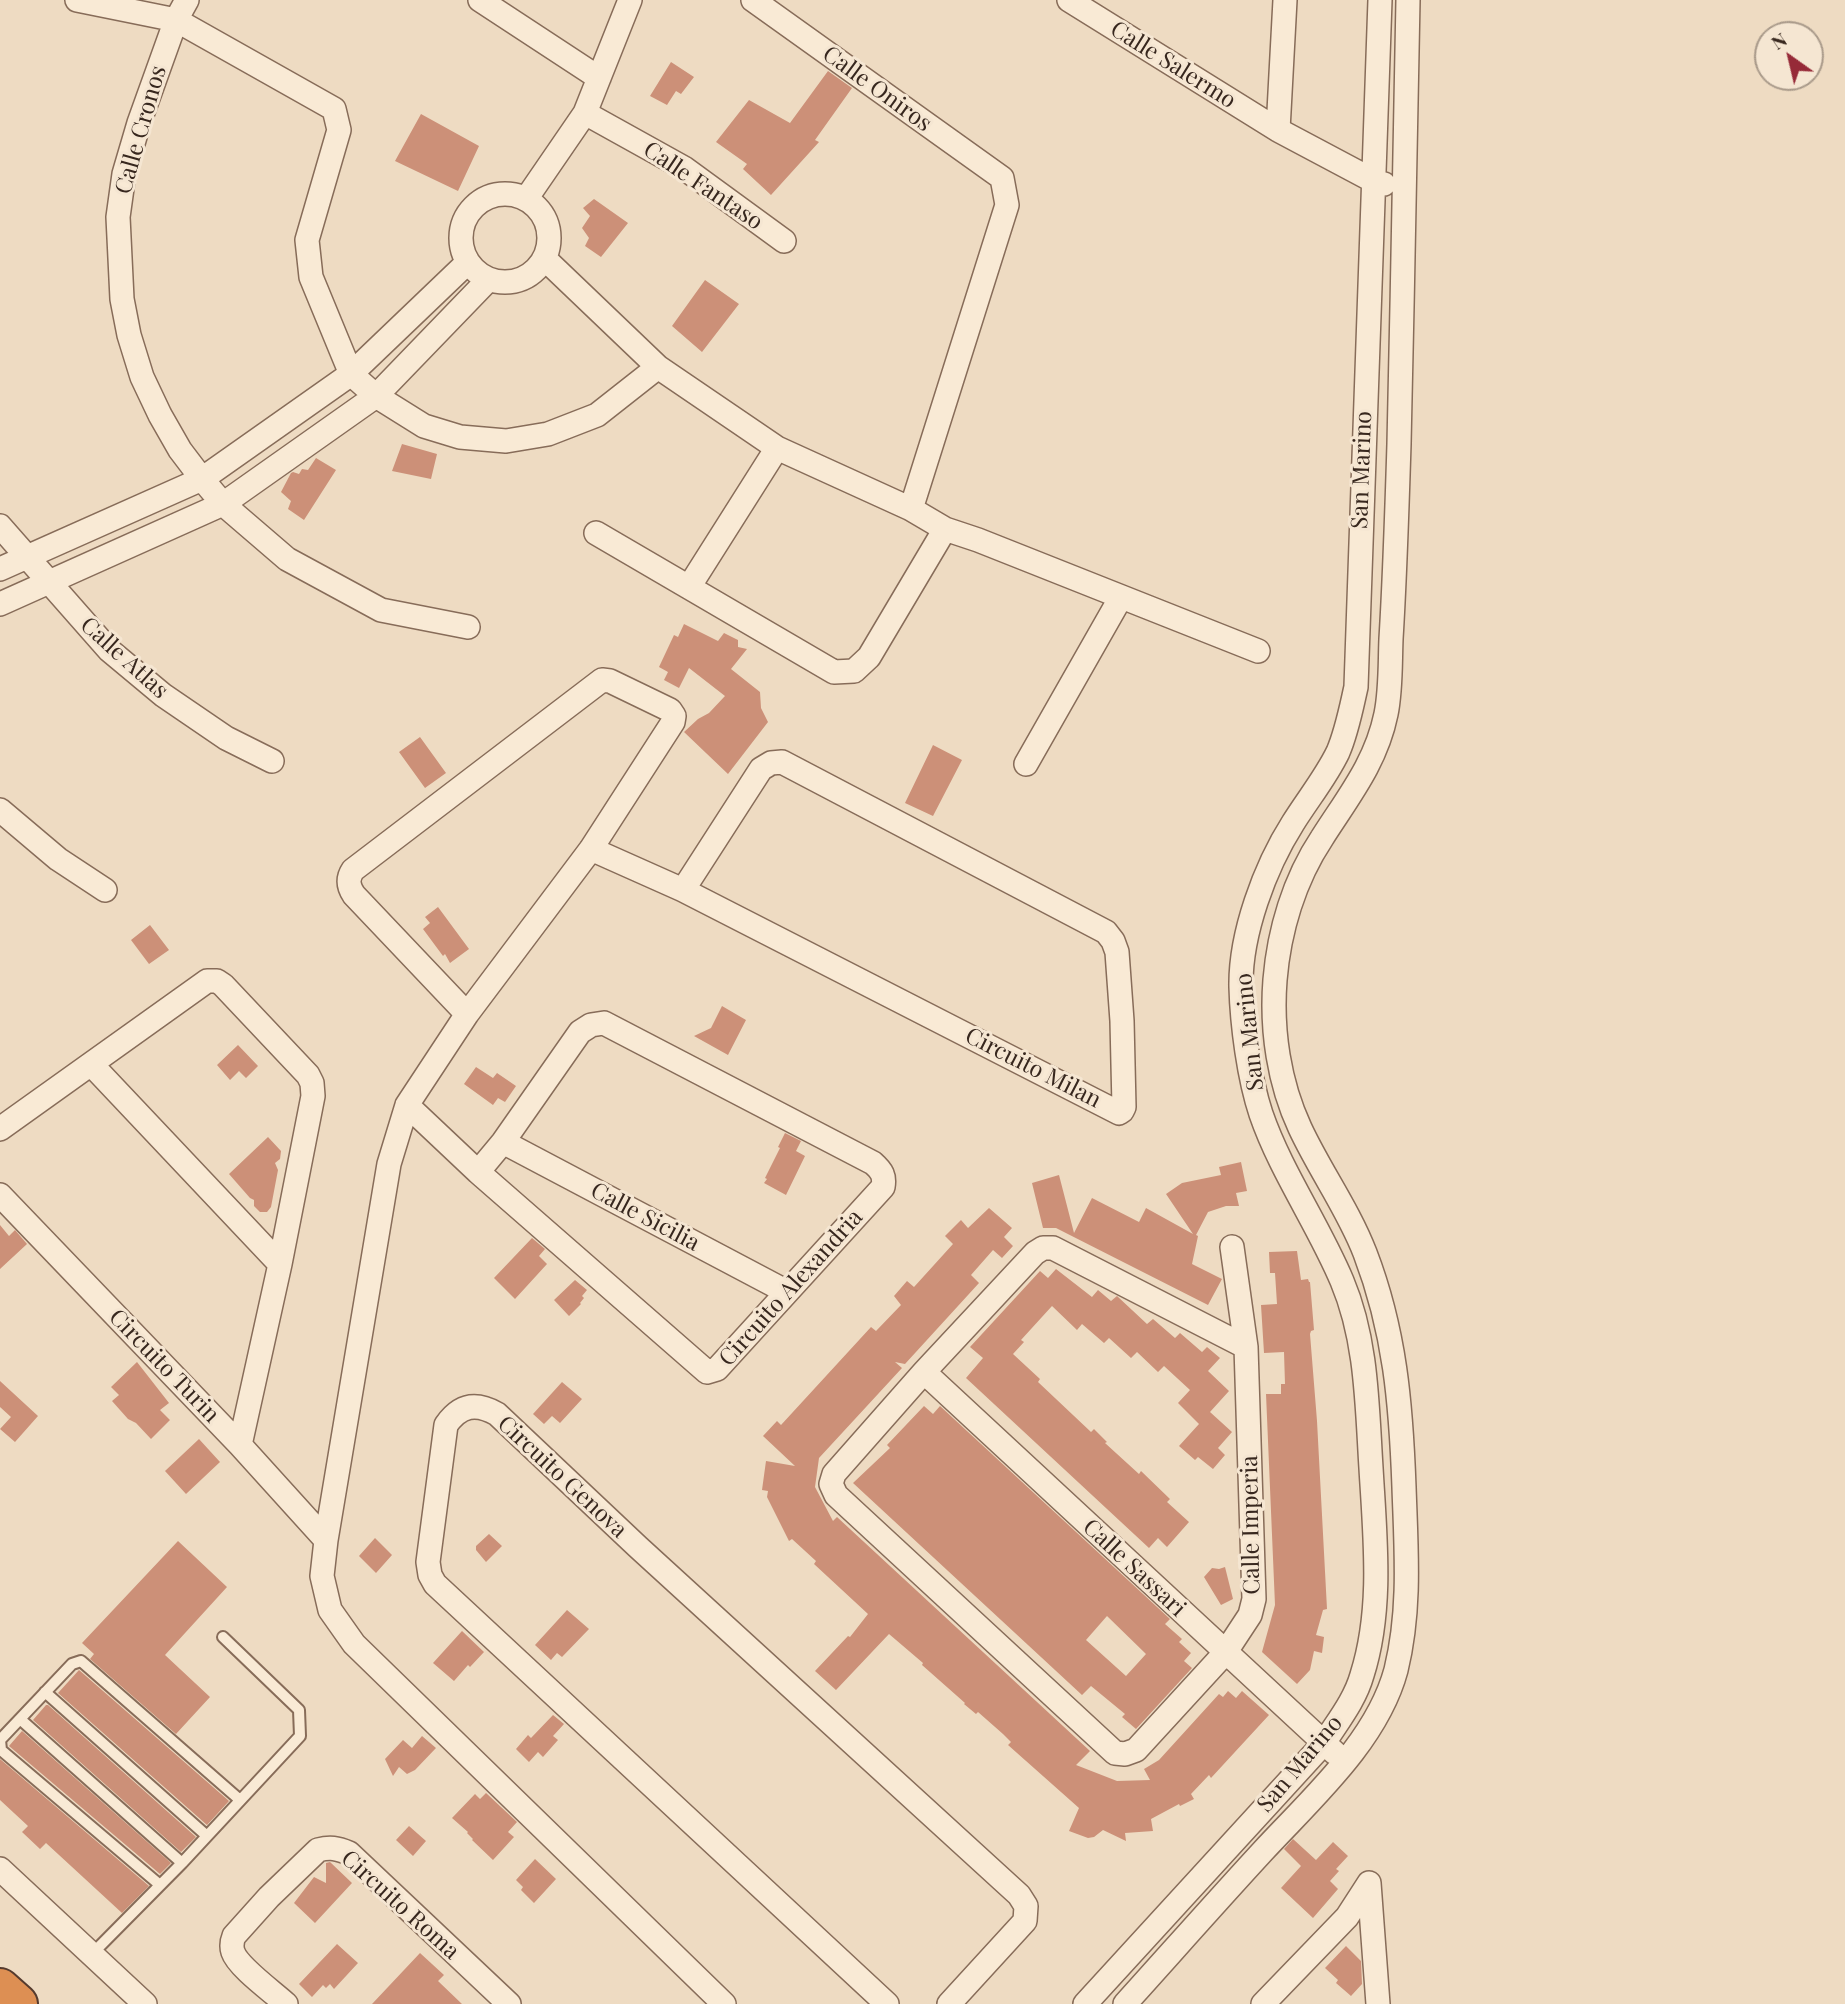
<!DOCTYPE html>
<style>
body{margin:0}
#map{position:relative;width:1845px;height:2004px;overflow:hidden;background:#eedbc2;font-family:"Playfair Display",serif}
canvas{display:block}
.north{position:absolute;left:1754px;top:21px;width:70px;height:70px;box-sizing:border-box;background:#f5e6d2;border:2px solid #a99a8a;border-radius:50%;rotate:326deg;font-size:19px;font-weight:700;line-height:28px;text-align:center;color:#37271e}
.north::after{content:'';display:block;margin:auto;width:24px;height:32px;background:#962a38;clip-path:polygon(50% 0,100% 100%,50% 72%,0 100%)}
</style>
<div id="map">
<canvas width="1845" height="2004"></canvas>
<div class="north">N</div>
</div>
<script>
const ctx = document.querySelector('canvas').getContext('2d');
ctx.lineJoin = 'round';
function paint(path, color) {
  ctx.fillStyle = color;
  ctx.fill(path, 'evenodd');
}
function stroke(path, color, width, dash) {
  ctx.strokeStyle = color;
  ctx.lineWidth = width;
  ctx.lineCap = dash ? 'butt' : 'round';
  ctx.setLineDash(dash || []);
  ctx.stroke(path);
}
function write(font, color, halo, rows, align = 'center') {
  ctx.font = font + ' "Playfair Display",serif';
  ctx.lineWidth = 6;
  ctx.setLineDash([]);
  ctx.textBaseline = 'middle';
  ctx.strokeStyle = halo;
  ctx.fillStyle = color;
  for (const [text, x, y, turn = 0] of rows) {
    ctx.save();
    ctx.translate(x, y);
    ctx.rotate((+turn || 0) * Math.PI / 180);
    ctx.textAlign = isNaN(turn) ? turn : align;
    if (halo) ctx.strokeText(text, 0, 0);
    ctx.fillText(text, 0, 0);
    ctx.restore();
  }
}
const building = new Path2D(`
 M 671,62 L 694,77 L 681,94 L 676,91 L 667,105 L 650,96 Z
 M 828,71 L 852,88 L 815,140 L 819,142 L 771,195 L 743,169 L 747,164 L 716,142 L 749,100 L 790,123 Z
 M 421,114 L 479,146 L 458,191 L 395,161 Z
 M 594,199 L 628,223 L 601,257 L 585,246 L 589,238 L 582,228 L 590,216 L 583,208 Z
 M 705,280 L 739,304 L 702,352 L 672,326 Z
 M 402,444 L 437,454 L 431,479 L 392,471 Z
 M 316,458 L 336,470 L 304,520 L 288,509 L 291,501 L 281,492 L 291,473 L 293,472 L 299,474 L 302,469 L 308,470 Z
 M 684,624 L 718,641 L 724,633 L 738,640 L 738,647 L 747,649 L 731,669 L 760,692 L 761,708 L 768,722 L 728,774 L 684,732 L 698,719 L 709,713 L 725,696 L 689,668 L 679,688 L 664,680 L 668,672 L 659,667 L 674,635 L 678,637 Z
 M 420,737 L 446,773 L 425,788 L 399,752 Z
 M 933,745 L 962,760 L 933,816 L 905,803 Z
 M 438,907 L 469,949 L 450,963 L 445,954 L 443,956 L 423,929 L 430,923 L 425,917 Z
 M 150,925 L 169,950 L 149,964 L 131,940 Z
 M 722,1006 L 746,1020 L 728,1055 L 694,1036 L 711,1028 Z
 M 238,1045 L 258,1066 L 246,1078 L 239,1071 L 230,1080 L 217,1065 Z
 M 476,1067 L 493,1078 L 497,1073 L 516,1086 L 505,1102 L 498,1098 L 493,1105 L 464,1084 Z
 M 785,1133 L 801,1141 L 796,1151 L 805,1156 L 786,1195 L 764,1183 L 767,1179 L 765,1178 L 780,1148 L 778,1147 Z
 M 268,1137 L 281,1151 L 280,1159 L 275,1163 L 278,1170 L 271,1207 L 267,1212 L 260,1212 L 254,1206 L 254,1200 L 250,1198 L 229,1174 Z
 M 1241,1162 L 1247,1191 L 1236,1193 L 1239,1206 L 1226,1206 L 1208,1212 L 1196,1235 L 1198,1236 L 1192,1264 L 1222,1279 L 1208,1305 L 1056,1228 L 1043,1228 L 1032,1183 L 1059,1175 L 1074,1233 L 1092,1198 L 1139,1222 L 1146,1208 L 1193,1234 L 1166,1194 L 1182,1183 L 1221,1175 L 1219,1167 Z
 M 989,1208 L 1012,1228 L 1004,1237 L 1013,1246 L 1002,1258 L 993,1250 L 971,1275 L 979,1283 L 905,1364 L 895,1362 L 902,1368 L 819,1458 L 815,1487 L 833,1521 L 837,1517 L 1090,1751 L 1076,1765 L 1117,1781 L 1150,1780 L 1144,1769 L 1159,1760 L 1219,1694 L 1223,1697 L 1228,1691 L 1236,1698 L 1242,1691 L 1269,1715 L 1211,1778 L 1209,1775 L 1191,1794 L 1194,1799 L 1180,1806 L 1179,1804 L 1151,1819 L 1153,1831 L 1125,1833 L 1126,1841 L 1103,1830 L 1094,1837 L 1088,1838 L 1069,1831 L 1079,1808 L 1008,1745 L 1011,1742 L 1003,1734 L 978,1712 L 976,1714 L 964,1704 L 965,1703 L 922,1665 L 923,1663 L 889,1634 L 836,1690 L 815,1671 L 848,1636 L 850,1637 L 868,1614 L 814,1564 L 816,1561 L 792,1539 L 789,1541 L 767,1497 L 768,1491 L 762,1490 L 766,1461 L 795,1466 L 763,1436 L 777,1421 L 781,1425 L 871,1327 L 876,1331 L 901,1305 L 894,1296 L 907,1281 L 914,1287 L 953,1244 L 945,1236 L 961,1220 L 968,1228 Z
 M 0,1225 L 9,1236 L 15,1230 L 27,1244 L 0,1269 Z
 M 532,1238 L 545,1249 L 539,1256 L 547,1264 L 515,1299 L 494,1278 Z
 M 1297,1251 L 1301,1280 L 1308,1279 L 1309,1282 L 1310,1282 L 1314,1330 L 1311,1331 L 1310,1334 L 1317,1421 L 1327,1609 L 1323,1610 L 1316,1635 L 1324,1637 L 1322,1653 L 1314,1651 L 1310,1670 L 1297,1684 L 1262,1652 L 1275,1605 L 1266,1394 L 1281,1394 L 1281,1384 L 1285,1384 L 1284,1352 L 1264,1353 L 1261,1305 L 1277,1304 L 1275,1273 L 1270,1273 L 1269,1252 Z
 M 1056,1269 L 1092,1297 L 1098,1290 L 1111,1301 L 1117,1296 L 1147,1324 L 1153,1319 L 1175,1338 L 1180,1333 L 1202,1352 L 1207,1347 L 1220,1358 L 1208,1371 L 1229,1391 L 1210,1412 L 1232,1432 L 1218,1448 L 1225,1455 L 1213,1469 L 1198,1457 L 1195,1460 L 1179,1446 L 1199,1424 L 1178,1403 L 1190,1390 L 1164,1366 L 1158,1372 L 1137,1352 L 1131,1358 L 1109,1338 L 1104,1343 L 1082,1324 L 1077,1330 L 1052,1306 L 1021,1340 L 1024,1342 L 1013,1354 L 1040,1379 L 1038,1382 L 1091,1432 L 1094,1429 L 1107,1442 L 1105,1443 L 1139,1474 L 1141,1471 L 1170,1499 L 1167,1502 L 1189,1522 L 1167,1547 L 1158,1538 L 1149,1548 L 966,1378 L 983,1358 L 970,1347 L 1040,1271 L 1048,1278 Z
 M 575,1280 L 587,1290 L 582,1296 L 584,1298 L 580,1303 L 581,1304 L 569,1316 L 554,1300 Z
 M 137,1362 L 169,1403 L 160,1410 L 170,1420 L 151,1439 L 136,1423 L 128,1419 L 112,1401 L 119,1395 L 111,1387 Z
 M 0,1381 L 38,1416 L 15,1442 L 0,1429 L 11,1417 L 0,1407 Z
 M 562,1382 L 582,1399 L 560,1423 L 552,1416 L 544,1424 L 533,1414 Z
 M 924,1406 L 933,1414 L 940,1406 L 1170,1619 L 1165,1624 L 1182,1639 L 1179,1642 L 1191,1653 L 1184,1661 L 1192,1668 L 1136,1729 L 1122,1717 L 1125,1714 L 1091,1686 L 1082,1695 L 853,1483 L 890,1448 L 887,1445 ZM 1107,1616 L 1146,1654 L 1126,1676 L 1086,1640 Z
 M 199,1439 L 220,1462 L 186,1494 L 165,1471 Z
 M 489,1534 L 502,1546 L 486,1562 L 476,1550 L 476,1546 Z
 M 375,1538 L 392,1555 L 376,1573 L 359,1556 Z
 M 178,1541 L 227,1587 L 165,1655 L 210,1697 L 176,1734 L 90,1659 L 94,1654 L 82,1643 Z
 M 1225,1567 L 1233,1599 L 1221,1605 L 1204,1577 L 1212,1568 L 1219,1569 Z
 M 567,1610 L 589,1629 L 562,1657 L 557,1653 L 551,1660 L 535,1645 Z
 M 462,1631 L 484,1652 L 470,1667 L 468,1665 L 454,1681 L 433,1663 Z
 M 79,1670 L 229,1801 L 207,1825 L 58,1693 Z
 M 46,1705 L 48,1705 L 196,1837 L 181,1852 L 33,1720 Z
 M 553,1715 L 564,1724 L 553,1736 L 558,1740 L 543,1757 L 538,1752 L 529,1762 L 516,1749 L 528,1735 L 531,1738 Z
 M 22,1731 L 171,1863 L 160,1874 L 9,1746 Z
 M 422,1736 L 436,1748 L 415,1770 L 407,1774 L 399,1767 L 393,1776 L 385,1759 L 403,1740 L 412,1748 Z
 M 0,1759 L 149,1886 L 122,1913 L 46,1843 L 40,1849 L 22,1832 L 28,1826 L 0,1800 Z
 M 486,1793 L 517,1822 L 508,1832 L 514,1837 L 493,1860 L 472,1840 L 473,1839 L 467,1833 L 468,1832 L 452,1818 L 475,1794 L 480,1799 Z
 M 409,1826 L 426,1841 L 413,1856 L 396,1840 Z
 M 1293,1839 L 1316,1860 L 1333,1842 L 1348,1856 L 1336,1869 L 1339,1871 L 1330,1881 L 1338,1889 L 1313,1918 L 1281,1888 L 1301,1866 L 1284,1849 Z
 M 535,1859 L 556,1879 L 534,1903 L 521,1890 L 523,1887 L 516,1880 Z
 M 330,1862 L 352,1883 L 315,1923 L 294,1903 L 314,1877 L 326,1883 L 326,1863 Z
 M 337,1944 L 358,1963 L 334,1989 L 330,1984 L 326,1988 L 323,1985 L 312,1997 L 299,1984 Z
 M 1346,1946 L 1361,1961 L 1362,1984 L 1351,1996 L 1336,1983 L 1338,1980 L 1325,1968 Z
 M 420,1953 L 444,1975 L 438,1981 L 462,2004 L 372,2004 Z`);
const lane = new Path2D(`
 M 45,1692 L 207,1836
 M 20,1719 L 182,1863
 M 0,1740 L 72,1664 L 81,1661 L 240,1800
 M 0,1740 L 1,1750 L 160,1885
 M 92,1954 L 182,1863 L 300,1736 L 299,1710 L 223,1637`);
const street = new Path2D(`
 M 77,0 L 176,20 L 334,109 L 339,130 L 307,240 L 311,277 L 351,374 L 376,396 L 424,426 L 460,437 L 506,441 L 548,434 L 597,415 L 658,367
 M 187,0 L 176,20 L 139,123 L 124,174 L 118,217 L 122,299 L 129,335 L 142,377 L 160,415 L 180,450 L 202,479 L 223,504 L 287,559 L 381,610 L 468,627
 M 480,0 L 599,78
 M 753,0 L 1002,178 L 1007,205 L 911,509
 M 1069,0 L 1278,130 L 1374,181 L 1384,184
 M 585,113 L 684,168 L 784,241
 M 1278,130 L 1285,0
 M461 238a44 44 0 1 1 88 0a44 44 0 1 1-88 0Z
 M 526,199 L 585,113 L 630,0
 M 545,259 L 658,367 L 777,448 L 911,509 L 945,529 L 978,540 L 1258,651
 M 0,526 L 109,650 L 163,695 L 226,738 L 272,761
 M 596,533 L 834,672 L 854,671 L 869,657 L 945,529
 M 0,569 L 202,479 L 351,374 L 467,263
 M 689,587 L 777,448
 M 0,604 L 223,504 L 376,396 L 488,280
 M 1026,764 L 1121,597
 M 0,810 L 58,859 L 105,890
 M 591,849 L 683,890 L 1119,1113 L 1122,1111 L 1124,1107 L 1122,1021 L 1117,952 L 1113,941 L 1106,932 L 782,762 L 771,763 L 761,769 L 683,890
 M 467,1014 L 354,895 C 348,886 347,879 353,870 L 602,680 L 610,681 L 670,710 L 674,716 L 673,722 L 591,849 L 467,1014 L 407,1105 L 389,1164 L 326,1540 L 322,1576 L 330,1610 L 354,1644 L 724,2004
 M 92,1065 L 280,1264
 M 407,1105 L 478,1172 L 707,1372 L 717,1369 L 883,1187 C 885,1176 882,1171 873,1163 L 604,1023 L 591,1025 L 580,1032 L 503,1142 L 478,1172
 M 0,1129 L 207,981 L 217,981 L 223,985 L 308,1075 L 312,1083 L 313,1096 L 280,1264 L 240,1445
 M 503,1142 L 787,1292
 M 0,1195 L 240,1445 L 326,1540
 M 1232,1247 L 1246,1347 L 1254,1599 L 1250,1615 L 1225,1653 L 1136,1750 L 1125,1754 L 1115,1753 L 836,1495 L 831,1484 L 834,1474 L 924,1372 L 1035,1253 L 1043,1248 L 1053,1248 L 1246,1347
 M 924,1372 L 1335,1753
 M 0,1869 L 145,2004
 M 286,2004 C 273,1992 238,1967 233,1952 C 231,1946 232,1941 234,1936 L 269,1897 L 318,1850 C 330,1847 337,1848 349,1853 L 509,2004
 M 887,2004 L 435,1584 L 430,1575 L 428,1562 L 446,1425 C 460,1405 476,1402 497,1414 L 638,1547 L 1019,1895 L 1026,1906 L 1025,1921 L 949,2004
 M 1085,2004 L 1324,1743 C 1338,1721 1355,1700 1362,1675 C 1383,1609 1375,1537 1371,1468 C 1367,1405 1367,1340 1342,1281 C 1318,1224 1281,1172 1261,1114 C 1249,1078 1242,1025 1241,987 C 1240,934 1265,867 1293,823 C 1308,799 1326,777 1338,752 C 1347,731 1351,709 1356,687 L 1380,0
 M 1125,2004 C 1171,1953 1216,1902 1263,1851 C 1311,1799 1377,1741 1396,1670 C 1411,1609 1406,1548 1404,1487 C 1401,1404 1395,1331 1365,1253 C 1348,1209 1320,1171 1300,1128 C 1279,1083 1271,1030 1275,980 C 1279,931 1294,880 1322,838 C 1348,797 1376,763 1386,714 C 1391,690 1390,663 1391,639 C 1395,574 1397,509 1399,444 C 1402,296 1406,148 1408,0
 M 1263,2004 L 1347,1917 L 1369,1883 L 1378,2004`);
const highway = new Path2D(`
 M 0,1988 L 18,2004`);
const streetNames = [
 ["Calle Salermo",1173,65,32],
 ["Calle Oniros",877,89,36],
 ["Calle Cronos",141,130,-74],
 ["Calle Fantaso",703,186,34],
 ["San Marino",1362,470,-88],
 ["Calle Atlas",124,658,42],
 ["San Marino",1250,1032,-96],
 ["Circuito Milan",1033,1068,27],
 ["Calle Sicilia",645,1217,28],
 ["Circuito Alexandria",791,1288,-48],
 ["Circuito Turin",164,1366,46],
 ["Circuito Genova",562,1477,43],
 ["Calle Imperia",1251,1525,-91],
 ["Calle Sassari",1134,1568,43],
 ["San Marino",1300,1764,-50],
 ["Circuito Roma",400,1905,42]
];
paint(building, '#cc9078');
stroke(lane, '#876c59', 14);
stroke(street, '#876c59', 26);
stroke(highway, '#553b2e', 42);
stroke(lane, '#f9ead5', 10);
stroke(street, '#f9ead5', 23);
stroke(highway, '#dd8f53', 38);
write('23px', '#37271e', '#f5e6d2', streetNames);
</script>
